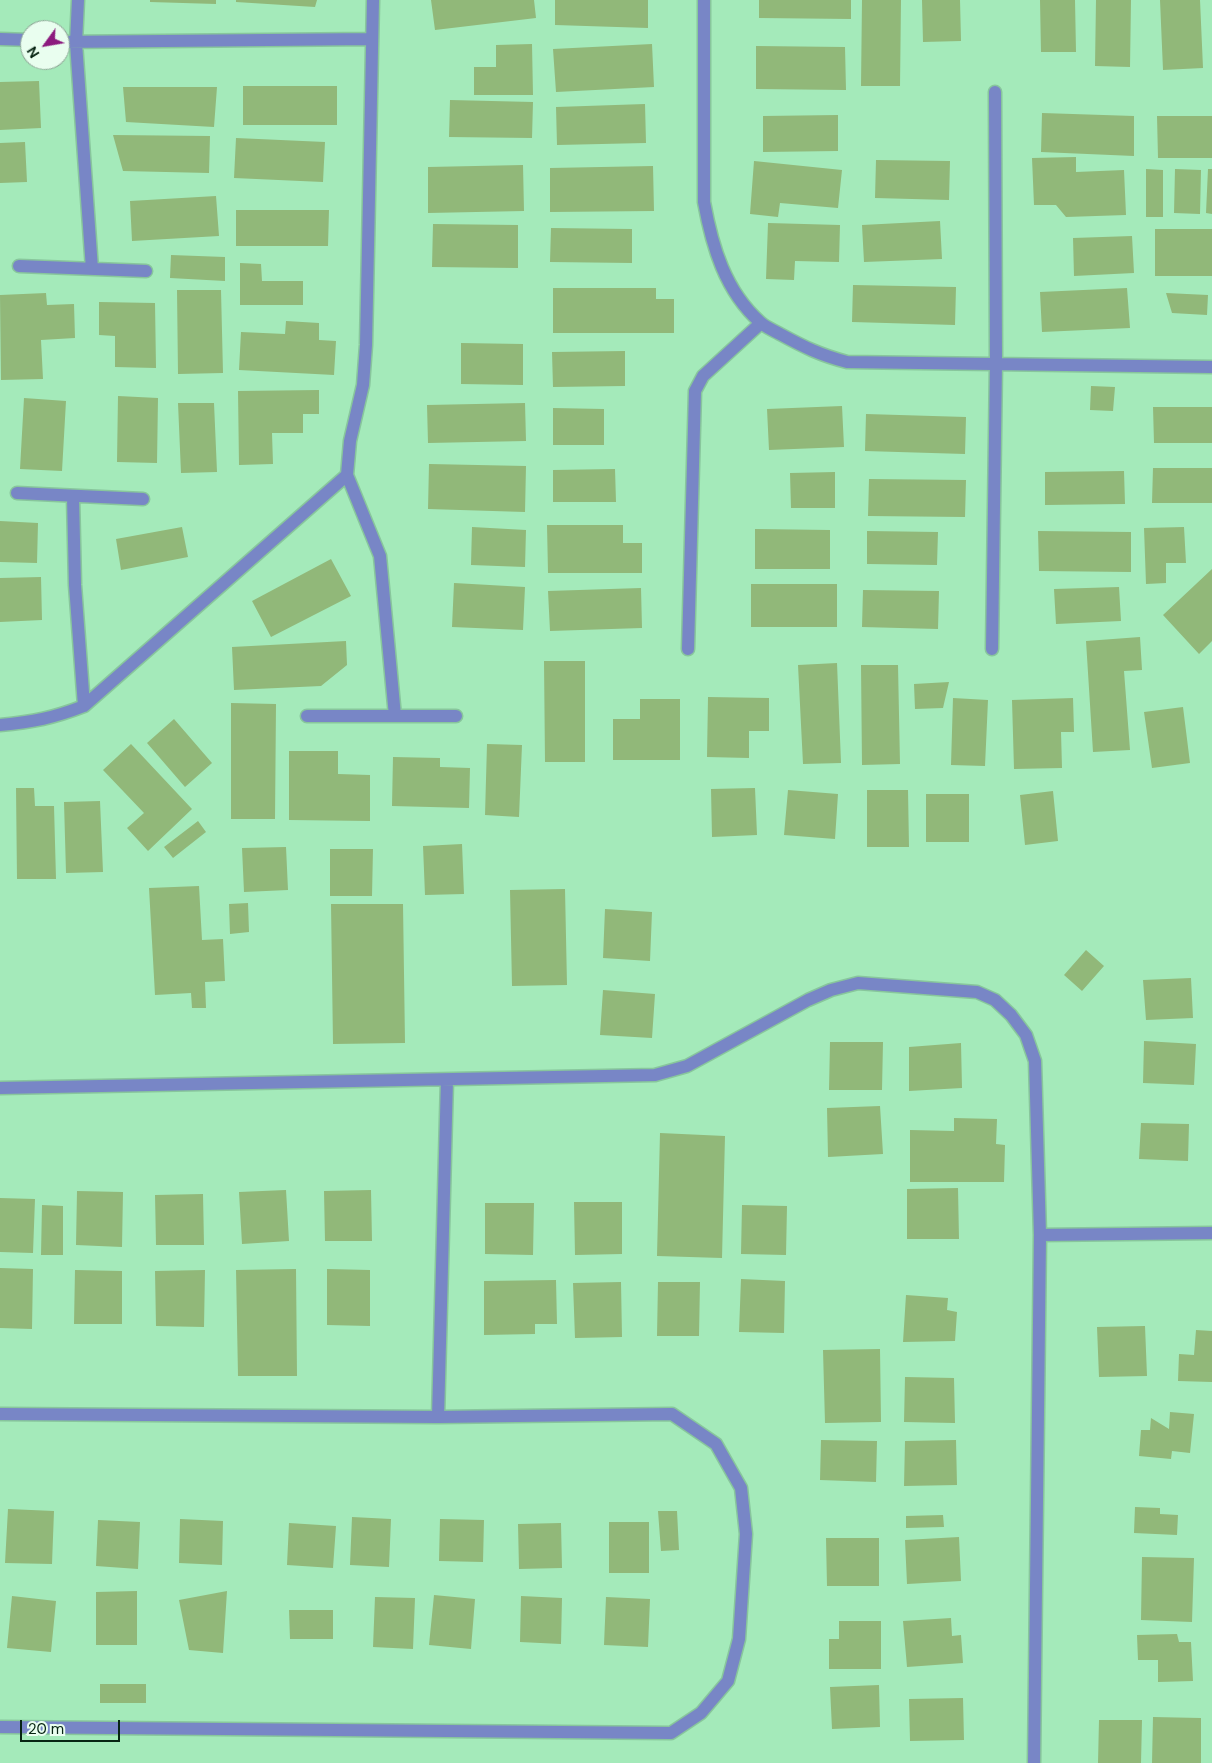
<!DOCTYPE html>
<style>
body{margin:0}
#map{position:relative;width:1212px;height:1763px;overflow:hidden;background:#a4eaba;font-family:"DM Sans",sans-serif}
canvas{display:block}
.north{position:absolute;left:20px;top:20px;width:50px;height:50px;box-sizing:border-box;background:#e9feef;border:1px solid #8fa797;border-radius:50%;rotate:238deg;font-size:14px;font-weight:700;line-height:20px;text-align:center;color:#072413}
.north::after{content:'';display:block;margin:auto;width:18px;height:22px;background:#8c1b7e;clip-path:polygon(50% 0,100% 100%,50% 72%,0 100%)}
.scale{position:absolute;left:20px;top:1720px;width:100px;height:22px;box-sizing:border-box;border:2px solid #072413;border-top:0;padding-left:6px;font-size:15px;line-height:18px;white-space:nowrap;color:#072413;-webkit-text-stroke:4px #e9feef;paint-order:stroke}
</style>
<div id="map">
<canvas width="1212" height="1763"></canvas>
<div class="north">N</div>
<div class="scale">20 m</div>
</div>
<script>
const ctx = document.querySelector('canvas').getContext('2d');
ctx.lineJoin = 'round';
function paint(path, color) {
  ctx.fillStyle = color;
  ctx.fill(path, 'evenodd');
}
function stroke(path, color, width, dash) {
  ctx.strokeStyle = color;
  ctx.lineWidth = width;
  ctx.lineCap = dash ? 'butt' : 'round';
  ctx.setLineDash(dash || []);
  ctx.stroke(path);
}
const building = new Path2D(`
 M 150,0 L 216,0 L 216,4 L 150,2 Z
 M 236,0 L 317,0 L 315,7 L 236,2 Z
 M 431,0 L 534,0 L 536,18 L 435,30 Z
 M 555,0 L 648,0 L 648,28 L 555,25 Z
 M 759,0 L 851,0 L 851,19 L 759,18 Z
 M 862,0 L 901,0 L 900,86 L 861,86 Z
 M 922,0 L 960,0 L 961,41 L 923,42 Z
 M 1040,0 L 1075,0 L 1076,52 L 1041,52 Z
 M 1096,0 L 1131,0 L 1130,67 L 1095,66 Z
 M 1160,0 L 1200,0 L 1203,68 L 1163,70 Z
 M 532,44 L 533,95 L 474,95 L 474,67 L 496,67 L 496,45 Z
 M 652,44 L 654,87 L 556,92 L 553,49 Z
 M 756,46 L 845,47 L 846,90 L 756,89 Z
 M 39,81 L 41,128 L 0,130 L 0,82 Z
 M 243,86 L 337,86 L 337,125 L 243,125 Z
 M 123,87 L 217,87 L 214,127 L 126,122 Z
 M 450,100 L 533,102 L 532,138 L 449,137 Z
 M 645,104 L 646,143 L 557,145 L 556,107 Z
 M 1042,113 L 1134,116 L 1134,156 L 1041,152 Z
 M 838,115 L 838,151 L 763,152 L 763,116 Z
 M 1157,116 L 1212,116 L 1212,158 L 1158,158 Z
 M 113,135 L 210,136 L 209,173 L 123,171 Z
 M 236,138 L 325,142 L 323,182 L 234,178 Z
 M 25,142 L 27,182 L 0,183 L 0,143 Z
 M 1076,157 L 1076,172 L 1124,170 L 1126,215 L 1066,217 L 1056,205 L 1034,205 L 1032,158 Z
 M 876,160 L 950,161 L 949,200 L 875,198 Z
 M 754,161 L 842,170 L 838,208 L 780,203 L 778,217 L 750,214 Z
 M 523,165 L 524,211 L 428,213 L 428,167 Z
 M 653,166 L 654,211 L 550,212 L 550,168 Z
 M 1146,169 L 1163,170 L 1163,217 L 1146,217 Z
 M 1175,169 L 1201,170 L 1200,214 L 1174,213 Z
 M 1208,169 L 1212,169 L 1212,214 L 1206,213 Z
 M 216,196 L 219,236 L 132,241 L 130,201 Z
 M 236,210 L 329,210 L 328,246 L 236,246 Z
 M 940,221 L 942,259 L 864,262 L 862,225 Z
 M 768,223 L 840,225 L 839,262 L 795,261 L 794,280 L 766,279 Z
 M 433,224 L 518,225 L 518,268 L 432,267 Z
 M 551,228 L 632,229 L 632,263 L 550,262 Z
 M 1155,229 L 1212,229 L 1212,276 L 1155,276 Z
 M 1132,236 L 1134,273 L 1074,276 L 1073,238 Z
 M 171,255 L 225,257 L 225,281 L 170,278 Z
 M 240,263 L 261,264 L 262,281 L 303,281 L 303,305 L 240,305 Z
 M 853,285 L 956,287 L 955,325 L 852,322 Z
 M 553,288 L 656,288 L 656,299 L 674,299 L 674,333 L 553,333 Z
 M 1127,288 L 1130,328 L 1042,332 L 1040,292 Z
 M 177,290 L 221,290 L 223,373 L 178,374 Z
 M 46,293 L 47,305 L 74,304 L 75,338 L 41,340 L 43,379 L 1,380 L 0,295 Z
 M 1166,293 L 1208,295 L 1207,315 L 1172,313 Z
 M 99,302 L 155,303 L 156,368 L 115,367 L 115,336 L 99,335 Z
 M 286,321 L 319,323 L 319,340 L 336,341 L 334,375 L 239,370 L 241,332 L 285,334 Z
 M 461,343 L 523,344 L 523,385 L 461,384 Z
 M 625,351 L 625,386 L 553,387 L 552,352 Z
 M 1091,386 L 1115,387 L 1113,411 L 1090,410 Z
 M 319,390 L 319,414 L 303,414 L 303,433 L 272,433 L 273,464 L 239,465 L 238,391 Z
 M 118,396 L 158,398 L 157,463 L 117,462 Z
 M 24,398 L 66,401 L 62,471 L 20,469 Z
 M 178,403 L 214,403 L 217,472 L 181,473 Z
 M 525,403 L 526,441 L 428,443 L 427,405 Z
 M 842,406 L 844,447 L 769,450 L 767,409 Z
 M 1153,407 L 1212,407 L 1212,443 L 1154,443 Z
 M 553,408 L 604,409 L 604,445 L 553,445 Z
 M 866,414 L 966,417 L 965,454 L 865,451 Z
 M 429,464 L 526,466 L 525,512 L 428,509 Z
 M 1153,468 L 1212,468 L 1212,503 L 1152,503 Z
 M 615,469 L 616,502 L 553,502 L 553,470 Z
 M 1124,471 L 1125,504 L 1045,505 L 1045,472 Z
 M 835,472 L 835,508 L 791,508 L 790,473 Z
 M 869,479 L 966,480 L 965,517 L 868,516 Z
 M 0,521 L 38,523 L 37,563 L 0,562 Z
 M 547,525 L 623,525 L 623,543 L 642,543 L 642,573 L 548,573 Z
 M 182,527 L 188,557 L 121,570 L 116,539 Z
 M 472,527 L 526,530 L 525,567 L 471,565 Z
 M 1184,527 L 1186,563 L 1166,563 L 1166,583 L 1146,584 L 1144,528 Z
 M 755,529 L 830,530 L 830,569 L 755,569 Z
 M 867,531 L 938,532 L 937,565 L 867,564 Z
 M 1038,531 L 1131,532 L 1131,572 L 1039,571 Z
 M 331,559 L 351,596 L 271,637 L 252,601 Z
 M 1212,569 L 1212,641 L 1199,654 L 1163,615 Z
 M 41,577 L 42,620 L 0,622 L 0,578 Z
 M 454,583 L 525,587 L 523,630 L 452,627 Z
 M 751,584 L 837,584 L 837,627 L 751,627 Z
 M 1119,587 L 1121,621 L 1056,624 L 1054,589 Z
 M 641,588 L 642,628 L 550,631 L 548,591 Z
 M 863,590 L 939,591 L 938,629 L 862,627 Z
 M 1140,637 L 1142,670 L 1124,671 L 1130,750 L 1093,752 L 1086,641 Z
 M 346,641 L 347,665 L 321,686 L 234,690 L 232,647 Z
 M 544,661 L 585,661 L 585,762 L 545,762 Z
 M 837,663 L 841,763 L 803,764 L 798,665 Z
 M 861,665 L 898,665 L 900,764 L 862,765 Z
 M 949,682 L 943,708 L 915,709 L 914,684 Z
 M 708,697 L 769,698 L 769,731 L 749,731 L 749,758 L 707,757 Z
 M 953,698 L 988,700 L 985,766 L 951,765 Z
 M 1073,698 L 1074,732 L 1061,732 L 1062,768 L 1014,769 L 1012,700 Z
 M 640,699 L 680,699 L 680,760 L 613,760 L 613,719 L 640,719 Z
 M 231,703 L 276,704 L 275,819 L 231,819 Z
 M 1183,707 L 1190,763 L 1152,768 L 1144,712 Z
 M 174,719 L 212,763 L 185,787 L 147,743 Z
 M 131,744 L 192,809 L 148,851 L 127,828 L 144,813 L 103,770 Z
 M 487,744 L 522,745 L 519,817 L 485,815 Z
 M 289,751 L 338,751 L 338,774 L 370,775 L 370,821 L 289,820 Z
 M 393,757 L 440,758 L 440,767 L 470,768 L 469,808 L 392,806 Z
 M 16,788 L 34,788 L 35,806 L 54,806 L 56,879 L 17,879 Z
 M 755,788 L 757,835 L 712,837 L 711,789 Z
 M 788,790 L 838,794 L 835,839 L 784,835 Z
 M 867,790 L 908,790 L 909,847 L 867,847 Z
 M 1053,791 L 1058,841 L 1025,845 L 1020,795 Z
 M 926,794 L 969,794 L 969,842 L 926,842 Z
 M 100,801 L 103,872 L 66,873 L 64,802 Z
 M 198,821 L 206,832 L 173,858 L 164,847 Z
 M 462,844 L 464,894 L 425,895 L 423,846 Z
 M 286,847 L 288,890 L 244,892 L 242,848 Z
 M 330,849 L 373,849 L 372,896 L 330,896 Z
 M 199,886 L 202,940 L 223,939 L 225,981 L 205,982 L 206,1008 L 192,1008 L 191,993 L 155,995 L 149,888 Z
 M 565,889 L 567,985 L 512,986 L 510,890 Z
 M 248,903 L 249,932 L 230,934 L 229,904 Z
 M 331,904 L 403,904 L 405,1043 L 333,1044 Z
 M 605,909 L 652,912 L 650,961 L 603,958 Z
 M 1086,950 L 1104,966 L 1082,991 L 1064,975 Z
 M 1191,978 L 1193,1018 L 1146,1020 L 1143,980 Z
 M 603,990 L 655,994 L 652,1038 L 600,1035 Z
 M 1144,1041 L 1196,1044 L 1194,1085 L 1143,1083 Z
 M 830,1042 L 883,1042 L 882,1090 L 829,1090 Z
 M 961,1043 L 962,1088 L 909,1091 L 909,1047 Z
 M 880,1106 L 883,1154 L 828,1157 L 827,1108 Z
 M 954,1118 L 997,1119 L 996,1144 L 1005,1145 L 1004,1182 L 910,1182 L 910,1130 L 954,1131 Z
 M 1141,1123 L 1189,1124 L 1188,1161 L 1139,1159 Z
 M 660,1133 L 725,1136 L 722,1258 L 657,1256 Z
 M 958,1188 L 959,1239 L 907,1239 L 907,1189 Z
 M 286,1190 L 289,1241 L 242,1244 L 239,1192 Z
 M 371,1190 L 372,1241 L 325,1241 L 324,1191 Z
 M 77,1191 L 123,1192 L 122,1247 L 76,1245 Z
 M 203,1194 L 204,1245 L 156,1245 L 155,1195 Z
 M 0,1198 L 35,1199 L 33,1253 L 0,1252 Z
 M 574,1202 L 622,1202 L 622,1254 L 575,1255 Z
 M 485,1203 L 534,1203 L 533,1255 L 485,1254 Z
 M 42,1205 L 63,1206 L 63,1255 L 41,1255 Z
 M 742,1205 L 787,1206 L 786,1255 L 741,1254 Z
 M 0,1268 L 33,1269 L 32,1329 L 0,1328 Z
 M 296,1269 L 297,1376 L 238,1376 L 236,1270 Z
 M 327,1269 L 370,1270 L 370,1326 L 327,1325 Z
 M 75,1270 L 122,1271 L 122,1324 L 74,1324 Z
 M 205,1270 L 204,1327 L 156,1326 L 155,1271 Z
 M 741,1279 L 785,1281 L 784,1333 L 739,1332 Z
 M 556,1280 L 557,1324 L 535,1324 L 535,1334 L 484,1335 L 484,1281 Z
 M 621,1282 L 622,1337 L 575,1338 L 573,1283 Z
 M 658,1282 L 700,1282 L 699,1336 L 657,1336 Z
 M 906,1295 L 948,1298 L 947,1310 L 957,1312 L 955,1341 L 903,1342 Z
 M 1145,1326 L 1147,1376 L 1099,1377 L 1097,1327 Z
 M 1196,1330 L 1212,1331 L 1212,1382 L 1178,1381 L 1179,1354 L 1194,1355 Z
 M 880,1349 L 881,1422 L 825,1423 L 823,1350 Z
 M 905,1377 L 954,1378 L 955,1423 L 904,1422 Z
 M 1170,1412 L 1194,1414 L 1190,1453 L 1172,1451 L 1171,1459 L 1139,1456 L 1141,1430 L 1150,1430 L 1151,1418 L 1169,1429 Z
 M 821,1440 L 877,1441 L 876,1482 L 820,1480 Z
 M 956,1440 L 957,1485 L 904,1486 L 905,1441 Z
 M 1135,1507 L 1160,1508 L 1160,1514 L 1178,1515 L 1177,1535 L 1134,1533 Z
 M 8,1509 L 54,1511 L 52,1564 L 5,1563 Z
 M 658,1511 L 677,1511 L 679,1550 L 661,1551 Z
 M 943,1515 L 944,1527 L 906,1528 L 906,1516 Z
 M 352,1517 L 391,1519 L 389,1567 L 350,1565 Z
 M 180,1519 L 223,1521 L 222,1565 L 179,1563 Z
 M 440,1519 L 484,1520 L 483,1562 L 439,1561 Z
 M 98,1520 L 140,1522 L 138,1569 L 96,1566 Z
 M 609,1522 L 649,1522 L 649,1573 L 609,1573 Z
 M 289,1523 L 336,1526 L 333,1568 L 287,1565 Z
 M 561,1523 L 562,1568 L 519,1569 L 518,1524 Z
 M 959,1537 L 961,1581 L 907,1584 L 905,1540 Z
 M 826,1538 L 879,1538 L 879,1586 L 827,1586 Z
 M 1142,1557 L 1194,1558 L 1192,1622 L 1141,1620 Z
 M 137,1591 L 137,1645 L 96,1645 L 96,1592 Z
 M 227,1591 L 223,1653 L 189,1650 L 179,1600 Z
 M 434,1595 L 475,1599 L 471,1649 L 429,1645 Z
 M 12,1596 L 56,1601 L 51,1652 L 7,1648 Z
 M 521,1596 L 562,1598 L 561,1644 L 520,1642 Z
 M 375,1597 L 415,1598 L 413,1649 L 373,1647 Z
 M 606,1597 L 650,1599 L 648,1647 L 604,1645 Z
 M 289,1610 L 333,1610 L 333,1639 L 290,1639 Z
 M 951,1618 L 952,1636 L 961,1635 L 963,1663 L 907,1667 L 903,1621 Z
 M 839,1621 L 881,1621 L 881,1669 L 829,1669 L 829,1639 L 839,1639 Z
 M 1177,1634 L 1179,1642 L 1191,1642 L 1193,1681 L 1158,1682 L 1158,1660 L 1138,1660 L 1137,1635 Z
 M 100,1684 L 146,1684 L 146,1703 L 100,1703 Z
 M 879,1685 L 880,1727 L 832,1729 L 830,1687 Z
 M 963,1698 L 964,1740 L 910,1741 L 909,1699 Z
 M 1153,1717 L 1201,1718 L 1201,1763 L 1152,1763 Z
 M 1099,1720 L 1142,1720 L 1141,1763 L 1098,1763 Z`);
const street = new Path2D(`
 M 78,0 L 76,43 L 92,269
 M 373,0 L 366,345 L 363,385 L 350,441 L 347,475 L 380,556 L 395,716
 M 704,0 L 704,202 C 712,246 725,291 760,322 C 765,327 773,330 780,334 C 804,347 820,355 847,362 L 1212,367
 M 0,39 L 30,40
 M 60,42 L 371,39
 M 19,266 L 146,271
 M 17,493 L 143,499
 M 73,497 L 75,585 L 84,706
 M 688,649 L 695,391 L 703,376 L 761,323
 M 992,649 L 996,364 L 995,92
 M 307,716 L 456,716
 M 0,725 C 33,722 53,718 84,706 L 347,475
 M 0,1088 L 655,1075 L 687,1066 L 808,1000 L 831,990 L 858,983 L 977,992 L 995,1000 L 1011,1015 L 1026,1035 L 1035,1061 L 1040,1235 L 1034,1763
 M 1040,1235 L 1212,1233
 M 0,1414 L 438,1417 L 672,1414 L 716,1444 L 741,1488 L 746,1534 L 739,1639 L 728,1681 L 701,1713 L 671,1733 L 0,1727
 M 438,1417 L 447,1080`);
paint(building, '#91b879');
stroke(street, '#88c69c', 15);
stroke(street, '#7886c6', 12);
</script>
